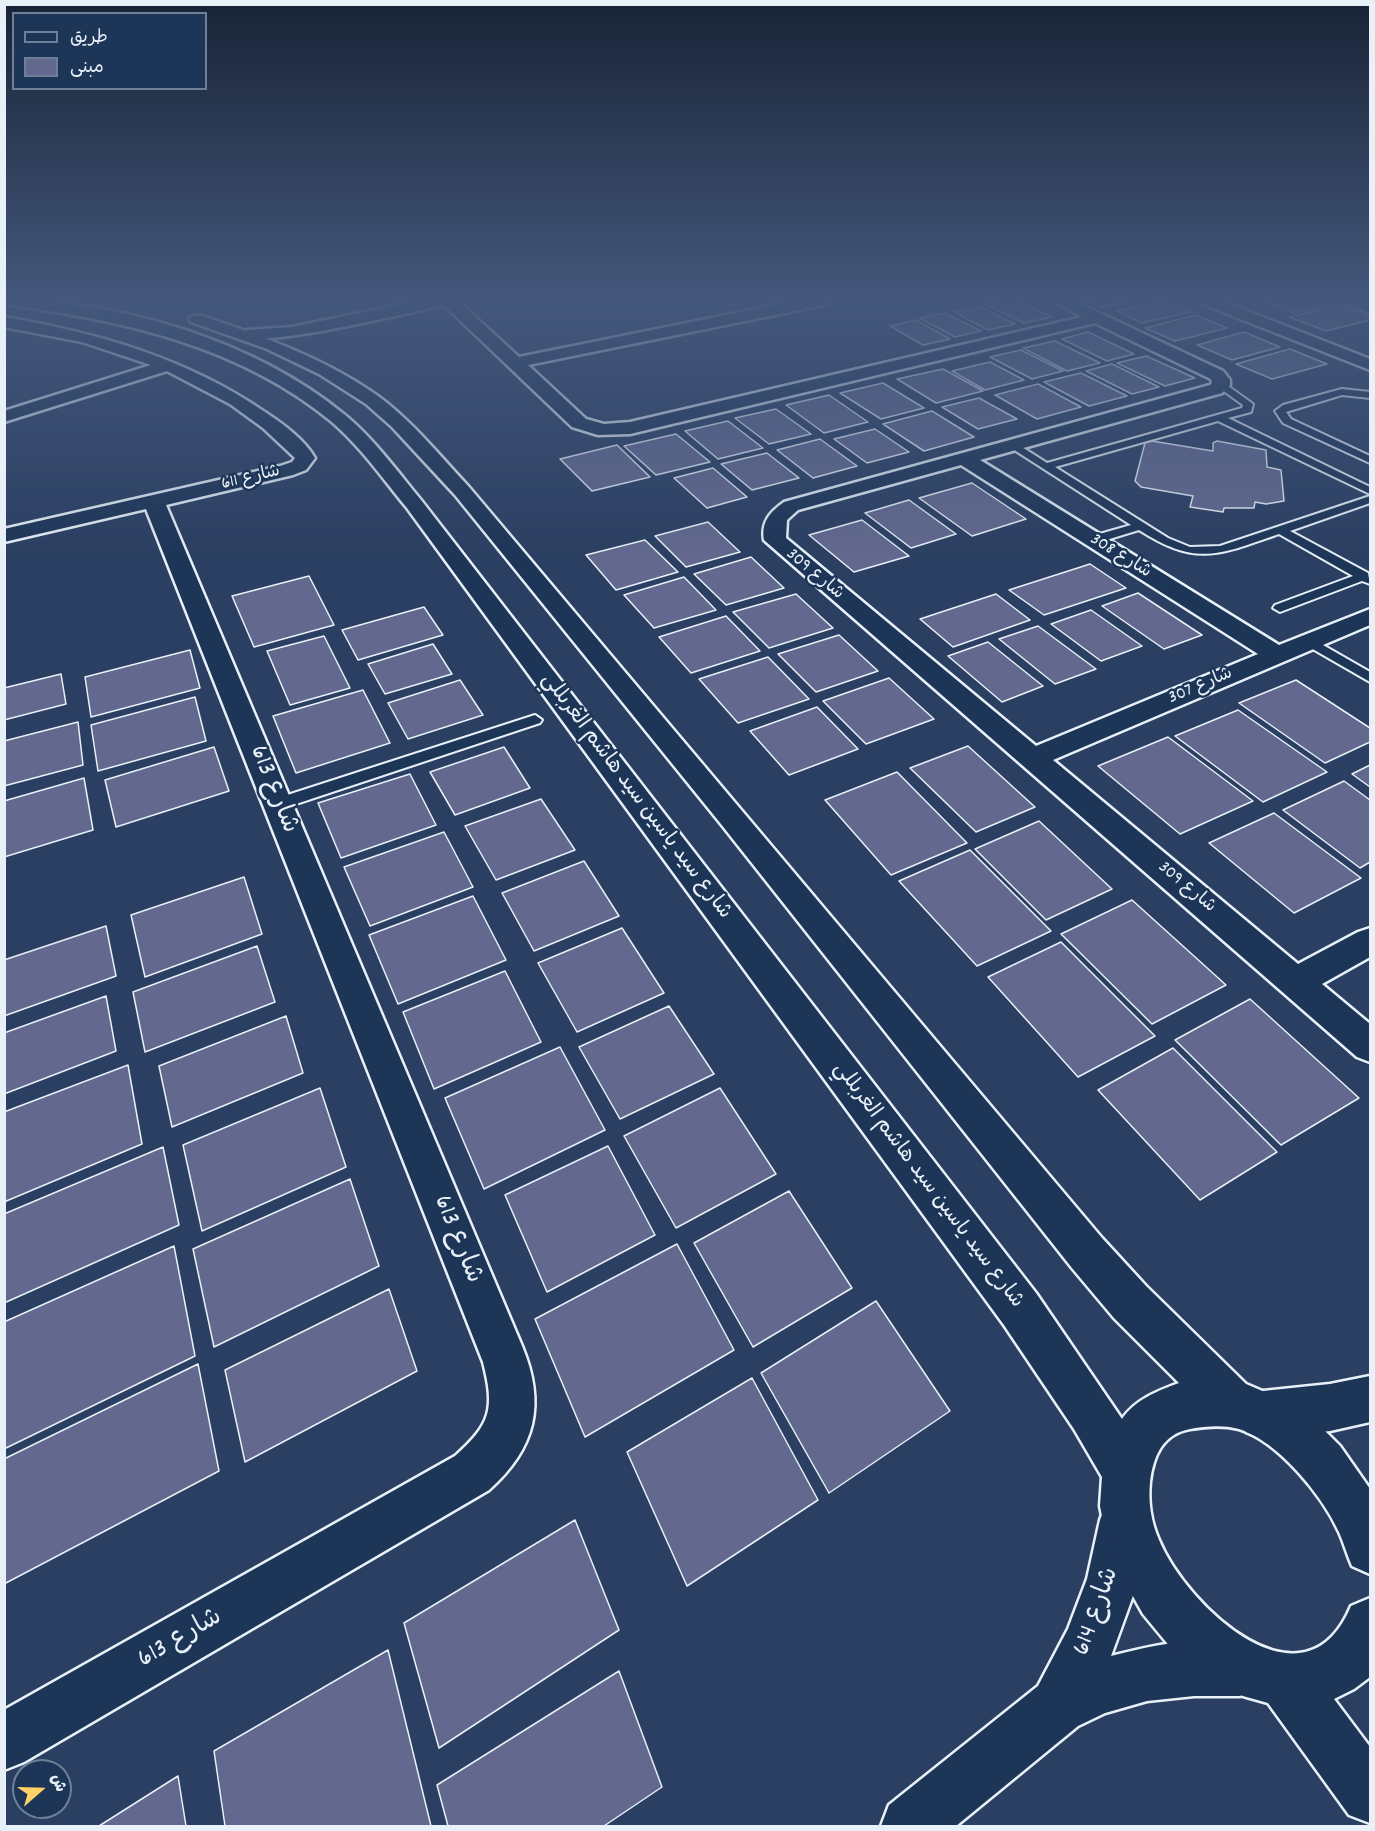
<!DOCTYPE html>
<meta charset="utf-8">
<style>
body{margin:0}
#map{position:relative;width:1375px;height:1831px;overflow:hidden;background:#2b3f62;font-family:Dekko,"Playpen Sans Arabic",sans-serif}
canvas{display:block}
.frame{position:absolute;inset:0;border:6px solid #e8f1f8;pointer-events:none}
.legend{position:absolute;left:12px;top:12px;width:195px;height:78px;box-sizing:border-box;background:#1d3557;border:2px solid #6e8097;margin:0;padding:8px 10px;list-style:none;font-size:18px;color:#e8f1f8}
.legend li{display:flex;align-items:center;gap:12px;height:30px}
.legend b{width:30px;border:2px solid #6e8097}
.north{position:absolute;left:12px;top:1759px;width:60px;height:60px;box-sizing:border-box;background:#1d3557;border:2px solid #6e8097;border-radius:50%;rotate:70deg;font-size:16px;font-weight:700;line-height:24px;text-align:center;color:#e8f1f8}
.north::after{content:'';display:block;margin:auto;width:21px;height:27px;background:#ffd166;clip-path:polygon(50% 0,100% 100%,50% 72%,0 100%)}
</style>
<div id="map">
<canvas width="1375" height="1831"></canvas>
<div class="frame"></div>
<ul class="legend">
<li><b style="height:8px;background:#1d3557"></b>طريق</li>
<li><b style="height:16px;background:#62688e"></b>مبنى</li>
</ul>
<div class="north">ش</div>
</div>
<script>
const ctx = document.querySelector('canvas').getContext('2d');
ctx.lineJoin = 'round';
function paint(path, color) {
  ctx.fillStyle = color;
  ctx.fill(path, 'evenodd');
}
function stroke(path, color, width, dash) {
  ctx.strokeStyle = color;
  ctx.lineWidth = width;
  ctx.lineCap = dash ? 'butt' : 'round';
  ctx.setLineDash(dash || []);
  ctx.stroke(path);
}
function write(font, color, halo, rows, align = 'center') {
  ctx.font = font + ' Dekko,"Playpen Sans Arabic",sans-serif';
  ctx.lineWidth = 5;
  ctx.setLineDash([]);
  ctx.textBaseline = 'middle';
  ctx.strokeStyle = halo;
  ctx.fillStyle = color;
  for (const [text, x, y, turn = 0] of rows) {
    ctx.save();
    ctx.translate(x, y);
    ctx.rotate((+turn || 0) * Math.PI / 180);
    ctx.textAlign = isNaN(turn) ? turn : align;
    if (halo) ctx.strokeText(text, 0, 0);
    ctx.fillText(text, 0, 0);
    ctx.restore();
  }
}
const building = new Path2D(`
 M 1002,300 L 1017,300 L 1052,317 L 1024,323 L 985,304 Z
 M 1085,300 L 1136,300 L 1103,308 Z
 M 1321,300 L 1332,304 L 1294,313 L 1263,301 Z
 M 1164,301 L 1190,312 L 1142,323 L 1117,311 Z
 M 1338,305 L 1370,317 L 1370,320 L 1326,331 L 1289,317 Z
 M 980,307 L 1015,324 L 988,330 L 954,312 Z
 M 945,313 L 981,331 L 955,337 L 919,318 Z
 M 1196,315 L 1227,328 L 1175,341 L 1145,328 Z
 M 916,320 L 950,339 L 923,345 L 890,326 Z
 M 1088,332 L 1134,354 L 1107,361 L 1062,339 Z
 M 1244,332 L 1280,347 L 1232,360 L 1197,345 Z
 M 1055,341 L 1100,363 L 1067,371 L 1023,348 Z
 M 1290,349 L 1327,364 L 1272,379 L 1236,364 Z
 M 1021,350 L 1063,371 L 1032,379 L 990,357 Z
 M 1146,356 L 1195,378 L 1165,386 L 1117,363 Z
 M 990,362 L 1024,380 L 985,390 L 952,371 Z
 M 1112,364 L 1159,387 L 1132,394 L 1086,371 Z
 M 943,369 L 983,391 L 936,403 L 897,379 Z
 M 1081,373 L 1127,396 L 1089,406 L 1044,382 Z
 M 883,383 L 924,408 L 881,419 L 840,393 Z
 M 1038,384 L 1081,407 L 1037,419 L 995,395 Z
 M 829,395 L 868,422 L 824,433 L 786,405 Z
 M 979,398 L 1017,419 L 978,429 L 942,407 Z
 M 776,409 L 811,434 L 769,444 L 735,418 Z
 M 932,411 L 974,437 L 924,451 L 883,424 Z
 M 728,421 L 763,448 L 718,459 L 685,431 Z
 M 875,429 L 909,452 L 867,463 L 834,439 Z
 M 676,434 L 710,462 L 656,475 L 624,446 Z
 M 820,439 L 857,466 L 813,478 L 777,450 Z
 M 1152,441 L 1213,451 L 1213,443 L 1217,441 L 1266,450 L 1267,467 L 1281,470 L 1284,501 L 1266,504 L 1255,502 L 1254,508 L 1224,508 L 1223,512 L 1190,507 L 1193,496 L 1141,487 L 1135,481 L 1145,443 Z
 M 617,445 L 650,477 L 592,491 L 560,459 Z
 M 767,453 L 799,478 L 752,490 L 721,464 Z
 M 713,468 L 747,497 L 707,508 L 674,478 Z
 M 972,483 L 1026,519 L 972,536 L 919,498 Z
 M 909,500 L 956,534 L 911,548 L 865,513 Z
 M 862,520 L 909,556 L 854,572 L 809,535 Z
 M 708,522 L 740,552 L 686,567 L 655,536 Z
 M 645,540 L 678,572 L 616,590 L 586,555 Z
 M 751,557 L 784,588 L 726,605 L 694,574 Z
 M 1090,564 L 1126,588 L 1044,615 L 1009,590 Z
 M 309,576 L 334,625 L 254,647 L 232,596 Z
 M 684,577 L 716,610 L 654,628 L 624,595 Z
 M 1138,593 L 1202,635 L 1164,649 L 1102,606 Z
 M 796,594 L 833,628 L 769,648 L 733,612 Z
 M 996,594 L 1030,620 L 953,647 L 920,619 Z
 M 424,607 L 443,635 L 358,660 L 342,630 Z
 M 1091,610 L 1142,646 L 1101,661 L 1051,624 Z
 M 726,616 L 760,651 L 691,673 L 659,637 Z
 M 1038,626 L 1096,669 L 1055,684 L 999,639 Z
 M 839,635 L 878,671 L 816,692 L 778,654 Z
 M 324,636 L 350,688 L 290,705 L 267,651 Z
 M 988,642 L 1043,686 L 1002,702 L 948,656 Z
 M 433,644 L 452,674 L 385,694 L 368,664 Z
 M 190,650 L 200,688 L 91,717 L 85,677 Z
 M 768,657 L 809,699 L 738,723 L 699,679 Z
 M 61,674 L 66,704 L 4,720 L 4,688 Z
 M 889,678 L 934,719 L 866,744 L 823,701 Z
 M 460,680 L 483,715 L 408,739 L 388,703 Z
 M 1296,680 L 1370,728 L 1370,742 L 1325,763 L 1239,703 Z
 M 363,690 L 390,743 L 296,773 L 273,716 Z
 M 195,697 L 206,741 L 98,771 L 91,725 Z
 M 817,707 L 858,749 L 789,775 L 750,731 Z
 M 1238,710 L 1327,772 L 1263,802 L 1175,736 Z
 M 78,722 L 83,765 L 4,786 L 4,741 Z
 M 1168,737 L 1253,801 L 1180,834 L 1098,766 Z
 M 968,746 L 1035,807 L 976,832 L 910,768 Z
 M 214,747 L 229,791 L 116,827 L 105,780 Z
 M 504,747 L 530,788 L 455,815 L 430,772 Z
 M 1370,765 L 1370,787 L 1352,774 Z
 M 897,772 L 967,843 L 891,875 L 825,800 Z
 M 410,774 L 436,825 L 341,858 L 318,803 Z
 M 84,778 L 93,830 L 4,857 L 4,801 Z
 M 1344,781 L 1370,800 L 1370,862 L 1360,868 L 1283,810 Z
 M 541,799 L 575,850 L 496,880 L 465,826 Z
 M 1274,813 L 1361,878 L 1294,913 L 1209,843 Z
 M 1039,821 L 1112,889 L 1046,920 L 975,849 Z
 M 444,832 L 473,887 L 370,926 L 344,867 Z
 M 970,850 L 1051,931 L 977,966 L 899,881 Z
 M 584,861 L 619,916 L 534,951 L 502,893 Z
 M 244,877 L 262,934 L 145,977 L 131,915 Z
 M 473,896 L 506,960 L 398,1004 L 369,935 Z
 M 1132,900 L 1226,985 L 1152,1024 L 1061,934 Z
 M 106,926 L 116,976 L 4,1016 L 4,960 Z
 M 622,928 L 664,993 L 577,1032 L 538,963 Z
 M 1061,942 L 1155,1036 L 1078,1077 L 988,977 Z
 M 257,946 L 275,1002 L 145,1052 L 133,992 Z
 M 505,971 L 541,1042 L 434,1089 L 403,1012 Z
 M 106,996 L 116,1051 L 4,1094 L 4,1033 Z
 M 1250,999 L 1359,1098 L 1281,1145 L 1175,1040 Z
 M 669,1006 L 714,1074 L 620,1119 L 579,1047 Z
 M 286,1016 L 303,1073 L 172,1127 L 159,1066 Z
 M 560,1047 L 605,1130 L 484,1189 L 445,1098 Z
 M 1173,1048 L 1277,1152 L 1200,1200 L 1098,1090 Z
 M 128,1065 L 142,1144 L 4,1202 L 4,1112 Z
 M 320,1088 L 346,1167 L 202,1231 L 183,1145 Z
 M 720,1088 L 776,1174 L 676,1228 L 624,1136 Z
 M 608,1146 L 655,1235 L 547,1292 L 505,1195 Z
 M 163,1147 L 179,1225 L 4,1303 L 4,1214 Z
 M 350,1179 L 379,1266 L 214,1347 L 193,1249 Z
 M 789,1191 L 852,1288 L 753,1347 L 694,1243 Z
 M 677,1244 L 734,1350 L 585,1437 L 535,1319 Z
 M 174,1246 L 195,1356 L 4,1449 L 4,1322 Z
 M 389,1289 L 417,1371 L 245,1462 L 225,1370 Z
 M 876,1301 L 950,1411 L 829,1493 L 761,1373 Z
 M 198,1364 L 219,1471 L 4,1584 L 4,1459 Z
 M 752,1378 L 818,1500 L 687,1586 L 627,1452 Z
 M 575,1520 L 619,1630 L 439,1748 L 404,1623 Z
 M 388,1650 L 431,1826 L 225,1826 L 214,1751 Z
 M 619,1671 L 662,1787 L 604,1826 L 448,1826 L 437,1785 Z
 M 178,1776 L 186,1826 L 99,1826 Z`);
const service = new Path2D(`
 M 1218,383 L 1224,383 L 1253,404 L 1251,412 L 1228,418 L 1370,487 L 1370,494 L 1218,421 L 1055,467 L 1168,538 L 1190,547 L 1220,546 L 1370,496 L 1370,503 L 1290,531 L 1368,573 L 1370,584 L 1362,581 L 1280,612 L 1273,608 L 1275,605 L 1353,576 L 1279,534 C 1218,555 1197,567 1139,530 L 1093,544 L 1089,543 L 1089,537 L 1131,525 L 1005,444 L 1010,441 L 1014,442 L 1047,463 L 1242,408 L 1243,405 L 1218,387 Z
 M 1342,389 L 1370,392 L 1370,398 L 1342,395 L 1286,412 L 1291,419 L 1370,456 L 1370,463 L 1283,423 L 1275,411 L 1283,405 Z
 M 1309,637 L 1370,672 L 1370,682 L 1304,644 L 1302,641 Z
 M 535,715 L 542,720 L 540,723 L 284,808 L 272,808 L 270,804 L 272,800 Z`);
const minor = new Path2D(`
 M 422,300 L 457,300 L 519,357 L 800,300 L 831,300 L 824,305 L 528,365 L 586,419 L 604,424 L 630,422 L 1082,317 L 1052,300 L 1072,300 L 1223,371 L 1230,380 L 1230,385 L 1222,393 L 980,460 L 1279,645 L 1370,609 L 1370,625 L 1053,760 L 1298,964 L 1358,932 L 1370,928 L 1370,957 L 1322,984 L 1370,1024 L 1370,1062 L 1357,1057 L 764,540 C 761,522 770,512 784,502 L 1210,385 L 1212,383 L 1211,379 L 1095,323 L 630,434 L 598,435 L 572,427 L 444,305 C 417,311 252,351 239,335 L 247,330 L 292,327 ZM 961,465 L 1258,654 L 1036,746 L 786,538 L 787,520 L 798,510 Z
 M 1198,300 L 1219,300 L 1370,359 L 1370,370 L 1200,303 Z
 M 1342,300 L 1364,300 L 1370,303 L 1370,313 L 1344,303 Z
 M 4,317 C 98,333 186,358 265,412 C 283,424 304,439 315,458 L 306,470 L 293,475 L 166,505 L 522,1346 C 546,1404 536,1448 489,1490 L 24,1762 L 4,1770 L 4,1710 L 455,1456 C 491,1424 495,1409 483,1362 L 146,509 L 4,542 L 4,529 L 280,466 L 292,462 L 295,458 L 263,428 L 230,404 L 167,371 L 4,422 L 4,411 L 151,365 L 82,342 L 4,327 Z
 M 1370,1376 L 1370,1422 L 1330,1431 L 1263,1439 L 1246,1432 L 1239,1415 L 1246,1398 L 1263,1391 L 1330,1384 Z
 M 1125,1495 L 1143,1502 L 1150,1520 L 1139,1579 L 1111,1656 C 1157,1644 1214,1631 1259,1650 L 1267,1669 L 1259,1688 L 1240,1696 L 1194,1696 L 1147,1701 L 1105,1713 L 1078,1726 L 956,1826 L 881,1826 L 889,1805 L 1038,1686 L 1068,1629 L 1087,1579 L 1100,1520 L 1107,1502 Z`);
const tertiary = new Path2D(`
 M 4,300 C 120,300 255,341 345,415 C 374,439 397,471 421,500 L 1036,1293 L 1122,1419 C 1135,1400 1157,1391 1179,1383 L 1114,1318 L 1072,1268 L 721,824 L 455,495 L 392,427 L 366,404 L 319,374 L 267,349 L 191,322 L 189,319 L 191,316 L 203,316 C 264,337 324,358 378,396 C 412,421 440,456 469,487 L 1102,1238 L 1146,1286 L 1246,1384 L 1288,1402 L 1316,1422 L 1340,1446 L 1370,1489 L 1370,1574 L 1352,1566 C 1347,1555 1344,1543 1339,1532 C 1323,1496 1278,1441 1239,1429 C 1223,1425 1207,1426 1190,1429 C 1162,1434 1153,1457 1150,1482 C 1148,1502 1151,1522 1159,1540 C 1187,1607 1305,1717 1351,1606 L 1370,1598 L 1370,1677 L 1354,1689 L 1334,1699 L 1370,1747 L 1370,1823 L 1349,1815 L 1268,1703 L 1243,1696 L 1212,1681 L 1171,1648 L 1143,1614 L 1121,1575 L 1106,1536 L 1100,1506 L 1102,1477 L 1074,1429 L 1004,1325 L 407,508 C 383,479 361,447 332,422 C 240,346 125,321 10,305 L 5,303 Z`);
const farStreetnames = [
 ["شارع 611",251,479,-13],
 ["شارع 308",1120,557,32],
 ["شارع 309",814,575,40],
 ["شارع 307",1201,687,-23],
 ["شارع 309",1186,888,40]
];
const streetNames = [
 ["شارع سيد ياسين سيد هاشم الغربللي",635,797,53],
 ["شارع سيد ياسين سيد هاشم الغربللي",927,1186,53]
];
const nearStreetnames = [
 ["شارع 613",272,790,68],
 ["شارع 613",456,1240,68],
 ["شارع 614",1098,1612,-70],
 ["شارع 613",181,1640,-30]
];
paint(building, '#62688e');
stroke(building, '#e8f1f8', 1.5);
stroke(service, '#e8f1f8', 4);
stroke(minor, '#e8f1f8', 5);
stroke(tertiary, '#e8f1f8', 5);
paint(service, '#1d3557');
paint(minor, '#1d3557');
paint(tertiary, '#1d3557');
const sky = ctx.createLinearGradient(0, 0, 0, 557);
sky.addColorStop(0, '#182336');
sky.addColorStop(0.54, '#44587c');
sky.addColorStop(1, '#44587c00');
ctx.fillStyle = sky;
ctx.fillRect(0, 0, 1375, 557);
write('18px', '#e8f1f8', '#1d3557', farStreetnames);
write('21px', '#e8f1f8', '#1d3557', streetNames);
write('26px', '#e8f1f8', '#1d3557', nearStreetnames);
</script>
